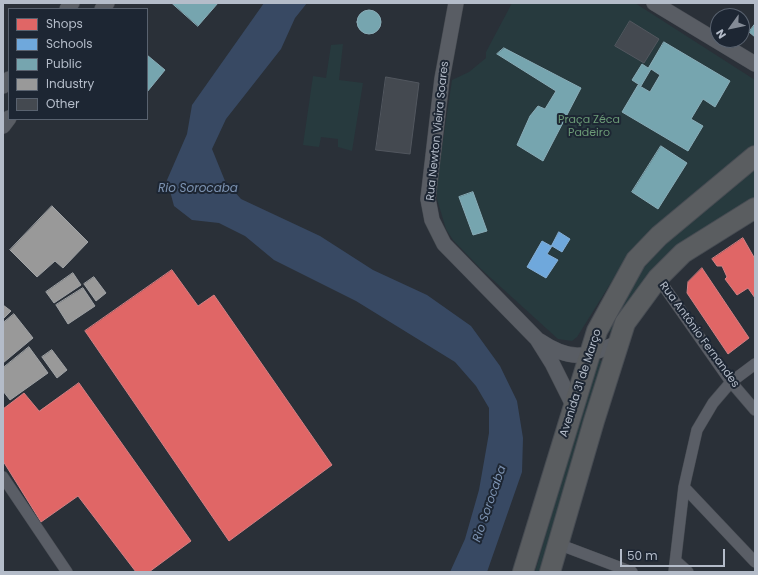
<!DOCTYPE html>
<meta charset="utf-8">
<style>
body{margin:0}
#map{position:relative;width:758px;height:575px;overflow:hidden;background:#2a3038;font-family:Poppins,sans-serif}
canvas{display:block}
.frame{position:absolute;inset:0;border:4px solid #b4bcc9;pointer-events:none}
.legend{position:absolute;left:8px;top:8px;width:140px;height:112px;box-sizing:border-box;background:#1d2633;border:1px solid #59626f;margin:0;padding:5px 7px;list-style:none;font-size:12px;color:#b4bcc9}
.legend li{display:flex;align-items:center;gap:8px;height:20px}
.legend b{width:20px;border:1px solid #59626f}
.north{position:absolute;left:710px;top:8px;width:40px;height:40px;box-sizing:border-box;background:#1d2633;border:1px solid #59626f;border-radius:50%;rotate:237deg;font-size:11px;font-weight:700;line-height:16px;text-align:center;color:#b4bcc9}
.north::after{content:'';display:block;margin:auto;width:14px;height:18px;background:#848b96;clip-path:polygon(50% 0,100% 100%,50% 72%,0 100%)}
.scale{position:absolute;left:620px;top:549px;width:105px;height:18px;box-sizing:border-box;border:2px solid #b4bcc9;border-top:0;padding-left:5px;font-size:12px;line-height:14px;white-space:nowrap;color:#b4bcc9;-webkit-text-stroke:3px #1d2633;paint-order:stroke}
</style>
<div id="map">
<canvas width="758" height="575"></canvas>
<div class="frame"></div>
<ul class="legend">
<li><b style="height:11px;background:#e06666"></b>Shops</li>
<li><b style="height:11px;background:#6fa8dc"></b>Schools</li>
<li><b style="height:11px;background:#76a5af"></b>Public</li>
<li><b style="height:11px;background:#999"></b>Industry</li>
<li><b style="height:11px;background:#444950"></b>Other</li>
</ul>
<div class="north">N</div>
<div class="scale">50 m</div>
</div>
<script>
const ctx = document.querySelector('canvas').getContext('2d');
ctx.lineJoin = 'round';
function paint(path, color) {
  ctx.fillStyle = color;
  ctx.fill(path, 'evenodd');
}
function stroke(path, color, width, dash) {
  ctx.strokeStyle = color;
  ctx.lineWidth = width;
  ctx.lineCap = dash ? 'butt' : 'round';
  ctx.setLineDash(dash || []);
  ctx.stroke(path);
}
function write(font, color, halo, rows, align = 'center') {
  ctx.font = font + ' Poppins,sans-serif';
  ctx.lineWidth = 4;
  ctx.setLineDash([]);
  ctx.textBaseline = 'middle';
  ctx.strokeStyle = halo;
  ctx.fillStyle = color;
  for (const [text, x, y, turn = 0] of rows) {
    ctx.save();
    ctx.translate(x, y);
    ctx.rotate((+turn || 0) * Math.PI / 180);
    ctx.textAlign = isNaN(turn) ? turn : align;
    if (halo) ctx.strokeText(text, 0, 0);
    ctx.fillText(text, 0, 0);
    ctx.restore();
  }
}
const green = new Path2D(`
 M 512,3 L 635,3 L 755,80 L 755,147 L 665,223 L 622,265 L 577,337 L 572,341 L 558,339 L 481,269 L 453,240 L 446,229 L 437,199 L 437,181 L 452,80 L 469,72 L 486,58 L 486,52 Z
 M 343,44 L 339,80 L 363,83 L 352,151 L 338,147 L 338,139 L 321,137 L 319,147 L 303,145 L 313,76 L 326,78 L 331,45 Z
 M 755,165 L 755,199 L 614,330 L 601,335 L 648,257 Z
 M 597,359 L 609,364 L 544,572 L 535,572 Z`);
const water = new Path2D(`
 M 264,3 L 307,3 L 295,18 L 281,49 L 226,119 L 212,149 L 225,181 L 241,199 L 320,236 L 373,270 L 427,295 L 471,326 L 500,366 L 517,401 L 523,438 L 522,472 L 487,572 L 450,572 L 465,539 L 479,490 L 489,433 L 489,408 L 476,386 L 455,362 L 356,301 L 274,260 L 245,236 L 219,223 L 192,220 L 174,206 L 167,180 L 187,134 L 192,105 Z`);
const shops = new Path2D(`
 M 743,238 L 755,259 L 755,298 L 748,288 L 737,295 L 725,279 L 727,277 L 722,266 L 717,266 L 712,259 Z
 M 702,268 L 749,338 L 728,354 L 687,293 L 688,282 Z
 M 172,270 L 198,306 L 214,295 L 332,465 L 229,541 L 85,331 Z
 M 79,383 L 191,541 L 149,572 L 136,572 L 78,496 L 41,522 L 3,461 L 3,409 L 24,393 L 39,411 Z`);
const schools = new Path2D(`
 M 559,232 L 570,239 L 562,252 L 552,246 L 547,254 L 558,260 L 546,278 L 527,267 L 542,241 L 551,246 Z`);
const public = new Path2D(`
 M 172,3 L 218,3 L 198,26 Z
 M357 22a12 12 0 1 1 24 0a12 12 0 1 1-24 0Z
 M 755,24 L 755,37 L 749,32 Z
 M 664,42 L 730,81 L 715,107 L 703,99 L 691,119 L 703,126 L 688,151 L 622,112 L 638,85 L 650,92 L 660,75 L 651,69 L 641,86 L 632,80 L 642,64 L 648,68 Z
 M 504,48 L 581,88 L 543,161 L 517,145 L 530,116 L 538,106 L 545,109 L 556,91 L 497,54 Z
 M 147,55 L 165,70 L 147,92 Z
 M 661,146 L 687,163 L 658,209 L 632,192 Z
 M 473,192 L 487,231 L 473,235 L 459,197 Z`);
const industry = new Path2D(`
 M 52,206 L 88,242 L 63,268 L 55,261 L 37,277 L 10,250 Z
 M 73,273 L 81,285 L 54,303 L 46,292 Z
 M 94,277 L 106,293 L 96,301 L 84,284 Z
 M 83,288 L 95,306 L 68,324 L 56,305 Z
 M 3,305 L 11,311 L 3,319 Z
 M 14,314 L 33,338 L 3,363 L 3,323 Z
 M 29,347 L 48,373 L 10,400 L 3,391 L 3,368 Z
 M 52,350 L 67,370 L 57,378 L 42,357 Z`);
const building = new Path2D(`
 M 630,21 L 659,39 L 644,63 L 615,46 Z
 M 386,77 L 419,83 L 410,154 L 376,150 Z`);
const street = new Path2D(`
 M 658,278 L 731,382 L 755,410
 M 3,477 L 67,572
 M 684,487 L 755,562
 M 558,544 L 632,572
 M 676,561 L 688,572
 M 674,572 L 684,487 L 697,430 L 713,403 L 731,382 L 755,364`);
const secondary = new Path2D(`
 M 456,3 L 442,79 L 428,199 L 432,220 L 444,244 L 537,339 L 552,363 L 573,405
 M 654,3 L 755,64
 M 67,9 L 72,3
 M 102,9 L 107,3
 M 3,86 L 9,79
 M 3,126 L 9,118
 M 540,341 C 571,362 585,357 618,343`);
const highway = new Path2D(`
 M 523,572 L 597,331 L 636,260 L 659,236 L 755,156
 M 550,572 L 594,421 L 625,323 L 658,278 L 683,253 L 755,208`);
const parkNames = [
 ["Praça Zéca",589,120],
 ["Padeiro",589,133]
];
const streetNames = [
 ["Rua Newton Vieira Soares",438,131,-84],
 ["Rua Antônio Fernandes",699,335,54],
 ["Avenida 31 de Março",581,383,-72]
];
const waterNames = [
 ["Rio Sorocaba",198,189],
 ["Rio Sorocaba",490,504,-71]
];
paint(green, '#273a3e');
paint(water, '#384963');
paint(shops, '#e06666');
stroke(shops, '#d38084', 1);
paint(schools, '#6fa8dc');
stroke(schools, '#84aed6', 1);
paint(public, '#76a5af');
stroke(public, '#89acb7', 1);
paint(industry, '#999');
stroke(industry, '#a1a4a7', 1);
paint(building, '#444950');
stroke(building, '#52575f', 1);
stroke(street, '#484c53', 12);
stroke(secondary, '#484c53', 16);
stroke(highway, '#474c53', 22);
stroke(street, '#5a5e66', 11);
stroke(secondary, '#595d64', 15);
stroke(highway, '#5a5d60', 20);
write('11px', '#6b9a76', '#1d2633', parkNames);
write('11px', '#b4bcc9', '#1d2633', streetNames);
write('italic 12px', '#7c92b1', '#1d2633', waterNames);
</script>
